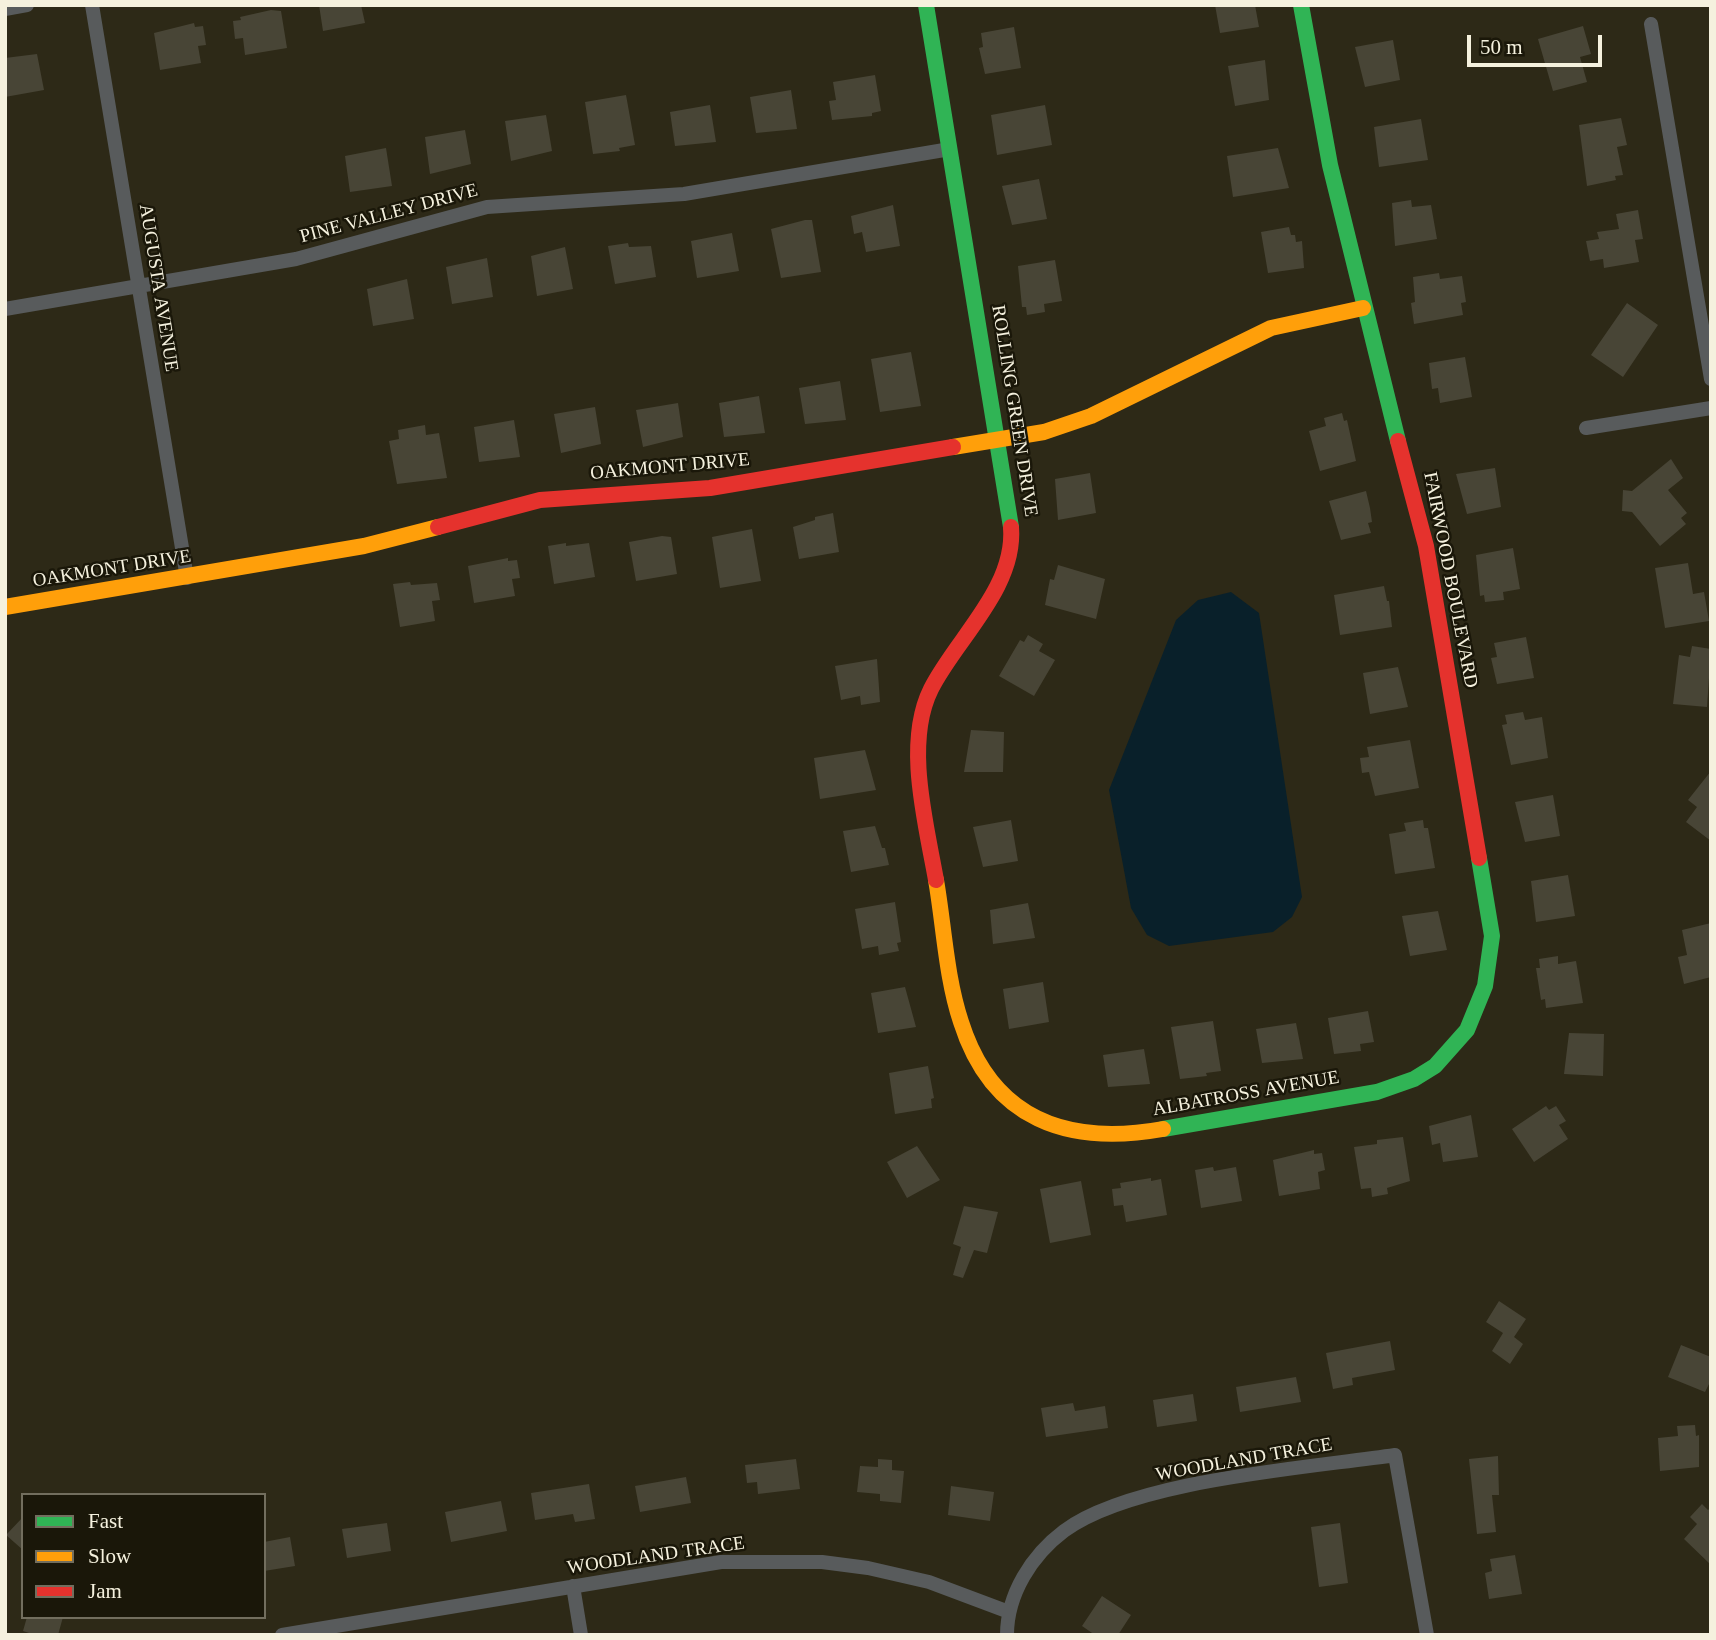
<!DOCTYPE html>
<style>
body{margin:0}
#map{position:relative;width:1716px;height:1640px;overflow:hidden;background:#2d2917;font-family:Georgia,serif}
canvas{display:block}
.frame{position:absolute;inset:0;border:7px solid #f5f1de;pointer-events:none}
.legend{position:absolute;left:21px;top:1493px;width:245px;height:126px;box-sizing:border-box;background:#1a1709;border:2px solid #726e5e;margin:0;padding:9px 12px;list-style:none;font-size:21px;color:#f5f1de}
.legend li{display:flex;align-items:center;gap:14px;height:35px}
.legend b{width:35px;border:2px solid #726e5e}
.scale{position:absolute;left:1467px;top:35px;width:135px;height:32px;box-sizing:border-box;border:4px solid #f5f1de;border-top:0;padding-left:9px;font-size:21px;line-height:24px;white-space:nowrap;color:#f5f1de;-webkit-text-stroke:5px #1a1709;paint-order:stroke}
</style>
<div id="map">
<canvas width="1716" height="1640"></canvas>
<div class="frame"></div>
<ul class="legend">
<li><b style="height:9px;background:#30b455"></b>Fast</li>
<li><b style="height:9px;background:#ff9f0a"></b>Slow</li>
<li><b style="height:9px;background:#e5322d"></b>Jam</li>
</ul>
<div class="scale">50 m</div>
</div>
<script>
const ctx = document.querySelector('canvas').getContext('2d');
ctx.lineJoin = 'round';
function paint(path, color) {
  ctx.fillStyle = color;
  ctx.fill(path, 'evenodd');
}
function stroke(path, color, width, dash) {
  ctx.strokeStyle = color;
  ctx.lineWidth = width;
  ctx.lineCap = dash ? 'butt' : 'round';
  ctx.setLineDash(dash || []);
  ctx.stroke(path);
}
function write(font, color, halo, rows, align = 'center') {
  ctx.font = font + ' Georgia,serif';
  ctx.lineWidth = 5;
  ctx.setLineDash([]);
  ctx.textBaseline = 'middle';
  ctx.strokeStyle = halo;
  ctx.fillStyle = color;
  for (const [text, x, y, turn = 0] of rows) {
    ctx.save();
    ctx.translate(x, y);
    ctx.rotate((+turn || 0) * Math.PI / 180);
    ctx.textAlign = isNaN(turn) ? turn : align;
    if (halo) ctx.strokeText(text, 0, 0);
    ctx.fillText(text, 0, 0);
    ctx.restore();
  }
}
const water = new Path2D(`
 M 1231,592 L 1259,613 L 1302,897 L 1292,917 L 1273,932 L 1169,946 L 1147,935 L 1131,908 L 1109,790 L 1176,620 L 1198,600 Z`);
const building = new Path2D(`
 M 319,5 L 361,5 L 365,23 L 323,31 Z
 M 1215,5 L 1255,5 L 1259,27 L 1220,33 Z
 M 271,10 L 281,11 L 287,48 L 245,55 L 243,38 L 235,39 L 233,21 L 241,20 L 240,17 Z
 M 194,23 L 195,27 L 203,26 L 206,45 L 198,46 L 201,63 L 160,70 L 154,33 Z
 M 1583,26 L 1591,54 L 1580,57 L 1587,82 L 1553,91 L 1538,39 Z
 M 1014,27 L 1021,68 L 985,74 L 979,48 L 983,47 L 981,33 Z
 M 1393,40 L 1400,80 L 1365,87 L 1355,47 Z
 M 37,54 L 44,90 L 5,97 L 5,58 Z
 M 1265,60 L 1269,100 L 1235,106 L 1228,66 Z
 M 875,75 L 881,111 L 872,113 L 872,116 L 832,120 L 829,101 L 836,100 L 833,82 Z
 M 791,90 L 797,129 L 756,133 L 750,97 Z
 M 626,95 L 635,145 L 619,148 L 620,151 L 593,154 L 585,102 Z
 M 710,105 L 716,142 L 675,146 L 670,112 Z
 M 1045,105 L 1052,145 L 997,155 L 991,115 Z
 M 546,115 L 552,151 L 511,161 L 505,121 Z
 M 1621,118 L 1627,145 L 1617,147 L 1623,175 L 1615,176 L 1616,180 L 1587,186 L 1579,125 Z
 M 1421,119 L 1428,160 L 1379,167 L 1374,127 Z
 M 465,130 L 471,164 L 430,174 L 425,137 Z
 M 386,148 L 392,186 L 350,192 L 345,156 Z
 M 1278,148 L 1289,188 L 1233,197 L 1227,156 Z
 M 1039,179 L 1047,219 L 1012,225 L 1002,186 Z
 M 1411,200 L 1412,207 L 1431,205 L 1437,239 L 1395,246 L 1392,203 Z
 M 893,205 L 900,246 L 866,252 L 862,232 L 854,234 L 851,216 Z
 M 1638,210 L 1643,239 L 1635,240 L 1639,262 L 1604,268 L 1603,259 L 1590,261 L 1586,241 L 1599,239 L 1597,232 L 1619,229 L 1616,214 Z
 M 805,220 L 812,220 L 821,272 L 781,278 L 771,229 Z
 M 1289,227 L 1291,235 L 1295,235 L 1296,242 L 1302,241 L 1304,268 L 1268,273 L 1261,232 Z
 M 732,233 L 739,271 L 697,278 L 691,241 Z
 M 628,243 L 629,247 L 651,246 L 656,277 L 615,284 L 608,246 Z
 M 565,247 L 573,289 L 537,296 L 531,256 Z
 M 487,258 L 493,297 L 452,304 L 446,267 Z
 M 1055,260 L 1062,301 L 1044,304 L 1045,312 L 1027,315 L 1026,307 L 1022,307 L 1018,266 Z
 M 1439,273 L 1440,279 L 1462,276 L 1466,302 L 1461,303 L 1463,315 L 1414,324 L 1411,303 L 1415,302 L 1413,277 Z
 M 407,279 L 414,319 L 373,326 L 367,289 Z
 M 1627,303 L 1658,325 L 1623,377 L 1591,355 Z
 M 911,352 L 921,406 L 880,412 L 871,359 Z
 M 1465,357 L 1472,397 L 1440,403 L 1438,388 L 1432,389 L 1429,363 Z
 M 840,381 L 846,420 L 805,424 L 799,388 Z
 M 759,396 L 765,433 L 724,437 L 719,403 Z
 M 678,403 L 683,437 L 643,447 L 636,410 Z
 M 595,407 L 601,444 L 561,453 L 554,414 Z
 M 1342,413 L 1344,421 L 1347,420 L 1356,461 L 1320,471 L 1309,431 L 1326,426 L 1324,418 Z
 M 514,420 L 520,457 L 479,462 L 474,427 Z
 M 425,425 L 426,435 L 439,433 L 447,478 L 397,484 L 389,441 L 399,439 L 398,430 Z
 M 1671,459 L 1683,478 L 1668,490 L 1687,513 L 1681,518 L 1686,524 L 1660,546 L 1632,512 L 1622,511 L 1623,490 L 1632,491 Z
 M 1495,468 L 1501,507 L 1467,514 L 1456,474 Z
 M 1090,473 L 1096,513 L 1058,520 L 1055,479 Z
 M 1366,491 L 1370,508 L 1372,522 L 1368,523 L 1371,533 L 1341,540 L 1329,501 Z
 M 833,513 L 839,552 L 799,559 L 793,527 L 815,520 L 815,517 Z
 M 752,529 L 761,581 L 720,588 L 712,537 Z
 M 662,536 L 671,537 L 677,574 L 636,581 L 629,542 Z
 M 566,543 L 566,546 L 589,543 L 595,577 L 554,584 L 548,546 Z
 M 1513,548 L 1520,589 L 1503,592 L 1504,600 L 1485,602 L 1484,595 L 1480,596 L 1476,555 Z
 M 508,558 L 508,561 L 517,560 L 520,578 L 512,579 L 515,596 L 474,603 L 468,566 Z
 M 1688,563 L 1693,594 L 1704,592 L 1709,621 L 1665,628 L 1655,568 Z
 M 1058,565 L 1105,579 L 1096,619 L 1045,605 L 1050,579 L 1054,580 Z
 M 410,582 L 411,585 L 437,583 L 440,600 L 432,601 L 435,621 L 400,627 L 393,584 Z
 M 1384,586 L 1387,601 L 1389,601 L 1392,627 L 1340,635 L 1334,595 Z
 M 1028,635 L 1043,644 L 1039,651 L 1055,660 L 1034,696 L 999,676 L 1020,640 L 1024,642 Z
 M 1526,637 L 1534,678 L 1497,684 L 1491,658 L 1497,657 L 1494,643 Z
 M 1692,646 L 1711,649 L 1707,707 L 1673,704 L 1679,655 L 1690,657 Z
 M 877,659 L 880,702 L 861,705 L 860,696 L 841,700 L 835,666 Z
 M 1398,667 L 1408,707 L 1370,714 L 1363,673 Z
 M 1523,712 L 1525,720 L 1542,717 L 1548,758 L 1511,765 L 1502,725 L 1507,724 L 1505,715 Z
 M 971,730 L 1004,732 L 1003,772 L 964,772 Z
 M 1410,740 L 1419,788 L 1375,796 L 1369,772 L 1362,773 L 1360,758 L 1369,757 L 1367,747 Z
 M 865,750 L 876,790 L 820,799 L 814,758 Z
 M 1711,771 L 1711,841 L 1686,822 L 1697,807 L 1688,800 Z
 M 1553,795 L 1560,836 L 1525,842 L 1515,802 Z
 M 1011,820 L 1018,861 L 983,867 L 973,827 Z
 M 1423,820 L 1424,828 L 1428,828 L 1435,868 L 1395,874 L 1389,834 L 1406,831 L 1404,823 Z
 M 875,826 L 882,848 L 885,848 L 889,865 L 851,872 L 843,831 Z
 M 1568,875 L 1575,916 L 1536,922 L 1531,881 Z
 M 895,902 L 901,942 L 897,943 L 899,951 L 879,955 L 878,946 L 862,949 L 855,909 Z
 M 1028,903 L 1035,938 L 993,944 L 990,910 Z
 M 1438,911 L 1447,950 L 1410,956 L 1402,916 Z
 M 1711,923 L 1711,977 L 1684,984 L 1678,957 L 1687,955 L 1682,930 Z
 M 1558,956 L 1558,964 L 1576,961 L 1583,1003 L 1546,1008 L 1545,999 L 1541,1000 L 1536,968 L 1540,968 L 1539,959 Z
 M 1043,982 L 1049,1022 L 1009,1029 L 1003,989 Z
 M 905,987 L 916,1027 L 878,1033 L 871,993 Z
 M 1368,1011 L 1374,1042 L 1360,1044 L 1361,1051 L 1334,1054 L 1328,1018 Z
 M 1213,1021 L 1221,1071 L 1206,1073 L 1207,1076 L 1180,1079 L 1171,1027 Z
 M 1296,1023 L 1303,1059 L 1262,1063 L 1256,1029 Z
 M 1569,1033 L 1604,1034 L 1603,1076 L 1564,1074 Z
 M 1144,1049 L 1150,1084 L 1108,1087 L 1103,1055 Z
 M 928,1066 L 934,1098 L 931,1099 L 932,1108 L 895,1114 L 889,1073 Z
 M 1546,1106 L 1549,1110 L 1556,1106 L 1566,1121 L 1559,1125 L 1568,1139 L 1534,1162 L 1512,1129 Z
 M 1471,1115 L 1478,1157 L 1443,1162 L 1440,1143 L 1432,1145 L 1429,1126 Z
 M 1403,1137 L 1410,1181 L 1387,1188 L 1388,1194 L 1372,1197 L 1371,1188 L 1361,1189 L 1354,1147 L 1377,1144 L 1377,1140 Z
 M 917,1146 L 940,1180 L 907,1198 L 887,1162 Z
 M 1314,1150 L 1314,1154 L 1322,1153 L 1325,1170 L 1318,1172 L 1320,1189 L 1279,1196 L 1273,1160 Z
 M 1213,1167 L 1214,1171 L 1236,1167 L 1242,1201 L 1201,1208 L 1195,1170 Z
 M 1151,1178 L 1151,1181 L 1161,1179 L 1167,1215 L 1126,1222 L 1123,1205 L 1114,1206 L 1112,1189 L 1121,1188 L 1120,1183 Z
 M 1081,1181 L 1091,1235 L 1050,1243 L 1040,1189 Z
 M 964,1206 L 998,1212 L 987,1253 L 974,1250 L 963,1278 L 953,1275 L 961,1247 L 953,1244 Z
 M 1499,1301 L 1526,1319 L 1514,1337 L 1523,1344 L 1510,1364 L 1492,1351 L 1503,1333 L 1486,1322 Z
 M 1390,1341 L 1395,1370 L 1352,1378 L 1353,1385 L 1333,1389 L 1326,1353 Z
 M 1681,1345 L 1711,1357 L 1711,1380 L 1705,1392 L 1668,1377 Z
 M 1296,1377 L 1301,1402 L 1240,1412 L 1236,1387 Z
 M 1193,1394 L 1197,1421 L 1157,1427 L 1153,1400 Z
 M 1073,1403 L 1075,1411 L 1105,1406 L 1108,1428 L 1046,1437 L 1041,1408 Z
 M 1695,1425 L 1696,1436 L 1699,1435 L 1699,1467 L 1660,1471 L 1658,1438 L 1678,1436 L 1677,1426 Z
 M 1498,1456 L 1499,1495 L 1492,1495 L 1496,1532 L 1477,1534 L 1469,1459 Z
 M 796,1459 L 800,1489 L 758,1494 L 757,1482 L 747,1483 L 745,1465 Z
 M 878,1459 L 892,1460 L 892,1470 L 904,1471 L 901,1503 L 880,1501 L 880,1494 L 857,1492 L 860,1466 L 878,1467 Z
 M 686,1477 L 691,1503 L 640,1512 L 635,1486 Z
 M 589,1484 L 595,1519 L 575,1522 L 573,1514 L 535,1520 L 531,1493 Z
 M 951,1486 L 994,1492 L 990,1521 L 948,1515 Z
 M 501,1501 L 507,1531 L 451,1542 L 445,1512 Z
 M 1702,1504 L 1708,1510 L 1711,1507 L 1711,1565 L 1684,1539 L 1697,1524 L 1690,1517 Z
 M 23,1517 L 23,1550 L 6,1535 Z
 M 387,1523 L 391,1551 L 347,1558 L 342,1529 Z
 M 1340,1523 L 1348,1583 L 1319,1587 L 1311,1527 Z
 M 290,1537 L 295,1566 L 264,1571 L 264,1542 Z
 M 1515,1555 L 1522,1594 L 1489,1599 L 1485,1573 L 1492,1571 L 1490,1559 Z
 M 1102,1596 L 1131,1615 L 1118,1635 L 1095,1635 L 1082,1626 Z
 M 27,1617 L 63,1617 L 58,1635 L 35,1635 L 23,1631 Z`);
const street = new Path2D(`
 M 92,5 L 187,578
 M 5,9 L 27,5
 M 1651,24 L 1711,379
 M 5,309 L 296,259 L 487,207 L 684,194 L 950,149
 M 1586,428 L 1711,408
 M 573,1586 L 581,1635
 M 282,1635 L 721,1562 L 822,1562 L 868,1568 L 929,1582 L 1009,1612
 M 1007,1635 C 1007,1594 1032,1555 1064,1531 C 1133,1480 1308,1468 1395,1455 L 1427,1635`);
const fast = new Path2D(`
 M 926,5 L 1011,527
 M 1301,5 L 1330,165 L 1398,441
 M 1163,1129 L 1377,1092 L 1414,1079 L 1435,1066 L 1467,1030 L 1485,986 L 1492,936 L 1479,858`);
const slow = new Path2D(`
 M 953,447 L 1044,432 L 1091,416 L 1271,328 L 1363,308
 M 5,607 L 364,546 L 438,527
 M 936,880 C 944,926 946,977 961,1022 C 992,1120 1068,1146 1163,1129`);
const jam = new Path2D(`
 M 1398,441 L 1426,546 L 1479,858
 M 438,527 L 540,500 L 710,488 L 953,447
 M 936,880 C 926,823 904,743 931,689 C 956,639 1016,588 1011,527`);
const streetNames = [
 ["PINE VALLEY DRIVE",389,214,-15],
 ["AUGUSTA AVENUE",158,288,81],
 ["ROLLING GREEN DRIVE",1014,411,81],
 ["OAKMONT DRIVE",670,467,-5],
 ["OAKMONT DRIVE",112,569,-9],
 ["FAIRWOOD BOULEVARD",1450,580,79],
 ["ALBATROSS AVENUE",1246,1094,-10],
 ["WOODLAND TRACE",1244,1460,-10],
 ["WOODLAND TRACE",656,1556,-8]
];
paint(water, '#09202a');
paint(building, '#484536');
stroke(street, '#585b5c', 14);
stroke(fast, '#30b455', 16);
stroke(slow, '#ff9f0a', 16);
stroke(jam, '#e5322d', 16);
write('19px', '#f5f1de', '#1a1709', streetNames);
</script>
